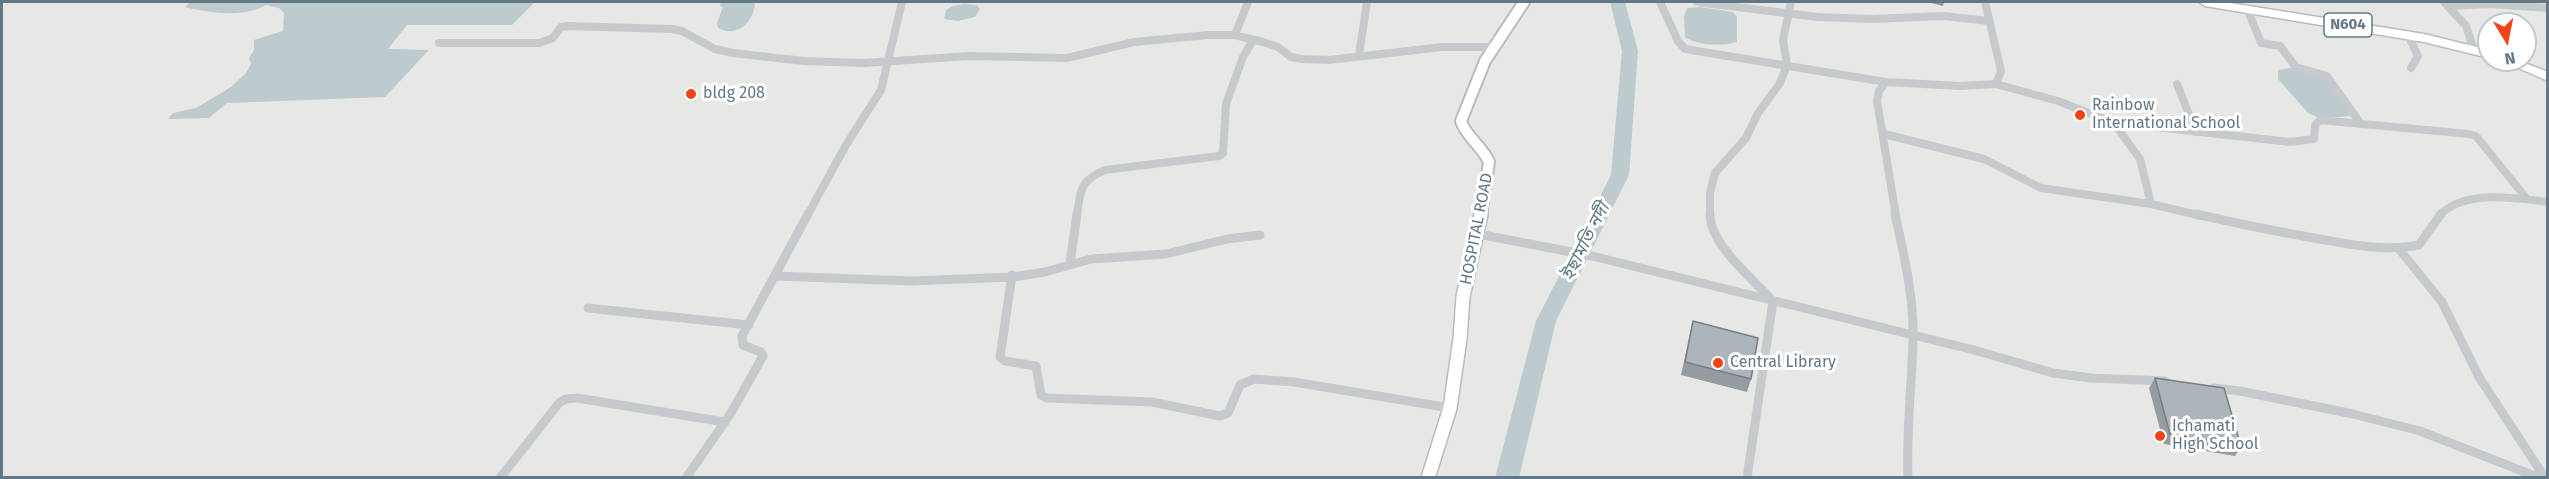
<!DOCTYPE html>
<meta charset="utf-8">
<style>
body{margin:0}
#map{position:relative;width:2549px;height:479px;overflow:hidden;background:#f7f7f3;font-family:"Fira Sans",sans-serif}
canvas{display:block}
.frame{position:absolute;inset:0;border:3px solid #637887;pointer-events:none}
.north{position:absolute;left:2477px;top:12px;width:60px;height:60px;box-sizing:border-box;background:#fff;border:2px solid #c1c9cf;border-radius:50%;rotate:170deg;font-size:16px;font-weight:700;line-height:24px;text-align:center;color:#637887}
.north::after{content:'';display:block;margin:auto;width:21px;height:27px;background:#f14418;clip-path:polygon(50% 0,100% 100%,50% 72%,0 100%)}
</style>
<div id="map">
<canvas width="2549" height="479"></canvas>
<div class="frame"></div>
<div class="north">N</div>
</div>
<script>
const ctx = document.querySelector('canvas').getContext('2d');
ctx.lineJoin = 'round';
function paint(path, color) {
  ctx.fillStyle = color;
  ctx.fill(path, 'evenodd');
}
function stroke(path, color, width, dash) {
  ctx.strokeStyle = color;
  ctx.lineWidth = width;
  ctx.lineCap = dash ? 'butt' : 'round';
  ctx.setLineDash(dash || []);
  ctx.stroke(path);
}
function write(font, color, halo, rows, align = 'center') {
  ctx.font = font + ' "Fira Sans","Noto Sans Bengali",sans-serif';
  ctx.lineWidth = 6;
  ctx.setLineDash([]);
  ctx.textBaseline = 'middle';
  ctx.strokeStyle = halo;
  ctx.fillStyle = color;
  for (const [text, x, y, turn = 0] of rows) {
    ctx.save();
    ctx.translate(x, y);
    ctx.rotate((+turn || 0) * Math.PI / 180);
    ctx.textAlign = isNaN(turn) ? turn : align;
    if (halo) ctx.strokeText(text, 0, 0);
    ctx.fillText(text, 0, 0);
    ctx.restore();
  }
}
const built = new Path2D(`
 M 2,2 L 2547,2 L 2547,477 L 2,477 ZM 2489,24 L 2525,24 L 2525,60 L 2489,60 Z`);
const water = new Path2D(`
 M 190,2 L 535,2 L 512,25 L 407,25 L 388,49 L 429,50 L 385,97 L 227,103 L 209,118 L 168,119 L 173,113 L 196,108 L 231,87 L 246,73 L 251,64 L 249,58 L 254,50 L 254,40 L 283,31 L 284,13 L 279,8 L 266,5 C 244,18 209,13 185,7 Z
 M 721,2 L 753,2 L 755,3 C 754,22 737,38 718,28 L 717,23 L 723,7 L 720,6 Z
 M 965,4 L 977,5 L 980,9 L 975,17 L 958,21 L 944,19 L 946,10 L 952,6 Z
 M 1700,7 L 1733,12 L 1737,17 L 1737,42 C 1723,46 1697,46 1685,37 L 1684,16 L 1687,8 Z
 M 2290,68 C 2331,74 2331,85 2354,116 L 2319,118 L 2308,113 L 2278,79 L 2278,70 Z`);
const river = new Path2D(`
 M 1610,2 L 1625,2 L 1638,51 L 1629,175 L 1556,321 L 1519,478 L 1495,478 L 1536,321 L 1611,175 L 1622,51 Z`);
const streetFar1 = new Path2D(`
 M 1660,2 L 1678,41 L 1685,49 L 1886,82
 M 1697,2 L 1818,17 L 1872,19 L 1944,16 L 1989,21
 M 2444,2 L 2466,26 L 2474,50
 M 2449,6 L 2490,4 L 2548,8
 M 2247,8 L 2261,43 L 2280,46 L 2296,67 L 2327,76 L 2361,124
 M 1235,35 L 1248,2
 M 2408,35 L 2418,56 L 2411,68
 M 439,43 L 539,43 L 553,38 L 561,27 L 567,26 L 672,29 L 682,31 L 715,49 L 733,53 L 804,61 L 864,63 L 969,56 L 1067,58 L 1134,42 L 1208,35 L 1235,35 L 1263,42 L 1278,47 L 1291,57 L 1302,59 L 1329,60 L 1442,47 L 1492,47
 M 1359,55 L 1367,2
 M 1996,84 L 2058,101 L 2114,123 L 2140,159 L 2151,204
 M 2177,84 L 2196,132
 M 2111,122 L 2290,142 L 2314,139 L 2315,125 L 2320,120 L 2469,134 L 2476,136 L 2527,199
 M 1884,134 L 1984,159 L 2041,188 L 2151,204 L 2202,216
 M 807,216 L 846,145 L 881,90 L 902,2
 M 1077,216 C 1080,191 1080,180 1105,170 L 1219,156 L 1223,153 L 1226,104 L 1243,57 L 1253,40
 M 1710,216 L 1710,193 L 1715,173 L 1746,138 L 1758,113 L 1780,83 L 1787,65 L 1783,40 L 1791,2
 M 1896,216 L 1877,101 L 1879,91 L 1886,82 L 1960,86 L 1996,84 L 2001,71 L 1985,2
 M 2439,216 C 2463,189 2516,198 2548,202`);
const street = new Path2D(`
 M 1710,214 C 1710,245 1753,279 1773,301 L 1747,478
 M 1895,214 C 1904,255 1914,297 1913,338 C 1912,385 1906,431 1908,478
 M 2196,214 C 2235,223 2274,231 2314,238 C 2348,244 2384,252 2419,245 L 2441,214
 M 1478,234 L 1592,256 L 1974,350 L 2053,373 L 2091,378 L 2165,381
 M 2399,249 L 2442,302 L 2479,377 L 2545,478
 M 1070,263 L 1077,214
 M 1012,275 L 1000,357 L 1005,361 L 1036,366 L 1041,395 L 1047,398 L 1152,402 L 1220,416 L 1228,413 L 1240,385 L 1254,379 L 1294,382 L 1450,408
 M 776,276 L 911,281 L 1013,277 L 1045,272 L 1091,259 L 1166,254 L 1227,239 L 1260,235
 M 588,308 L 749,325
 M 2214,388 L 2240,391 L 2353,414 L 2420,431 L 2540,478
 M 500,478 L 559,403 L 566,399 L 577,398 L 725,422
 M 686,478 L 731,413 L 763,356 L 761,352 L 743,345 L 742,336 L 808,214`);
const secondaryFar1 = new Path2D(`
 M 1481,216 L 1489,162 C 1482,146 1466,137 1461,121 L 1485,61 L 1524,2`);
const secondary = new Path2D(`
 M 1428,478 L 1450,408 L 1460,339 L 1463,297 L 1481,214`);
const highway = new Path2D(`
 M 2199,2 L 2224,2 L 2424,34 L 2489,50 L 2489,58 L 2424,42 L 2205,6 Z
 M 2500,60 L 2517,60 L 2548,72 L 2548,81 Z`);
const wall = new Path2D(`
 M 1927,2 L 1944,2 L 1944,3 L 1943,6 Z
 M 1693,321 L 1751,379 L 1747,392 L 1681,375 Z
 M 2155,378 L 2241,446 L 2235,456 L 2164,444 L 2149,388 Z`);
const building = new Path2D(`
 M 1693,321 L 1758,338 L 1751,379 L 1685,362 Z
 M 2155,378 L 2224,388 L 2241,446 L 2170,434 Z`);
const markers = [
 [691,94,6,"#f14418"],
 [2080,115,6,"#f14418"],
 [1718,363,6,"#f14418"],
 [2160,436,6,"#f14418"]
];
const shields = [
 [2348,25,48]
];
const shieldNames = [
 ["N604",2348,25]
];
const poiNames = [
 ["bldg 208",703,94],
 ["Rainbow",2092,106],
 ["International School",2092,124],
 ["Central Library",1730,363],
 ["Ichamati",2172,427],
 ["High School",2172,445]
];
const streetNames = [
 ["HOSPITAL ROAD",1477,229,-79]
];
const waterNames = [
 ["ইছামতি নদী",1586,242,-63]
];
paint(built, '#e7e8e6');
paint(water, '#bdcace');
paint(river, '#bdcace');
stroke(secondaryFar1, '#b6bcc0', 14);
stroke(secondary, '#b6bcc0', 16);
stroke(highway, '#b8bcbf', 3);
stroke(streetFar1, '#c6cacd', 8);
stroke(street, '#c6cacd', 9);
stroke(secondaryFar1, '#fff', 10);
stroke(secondary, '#fff', 13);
paint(highway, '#fff');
paint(wall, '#949ca1');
paint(building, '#acb5bb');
stroke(building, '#787f83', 1.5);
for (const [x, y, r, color] of markers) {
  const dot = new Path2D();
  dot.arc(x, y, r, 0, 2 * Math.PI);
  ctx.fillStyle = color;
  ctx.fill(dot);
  stroke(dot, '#fff', 2);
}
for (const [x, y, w] of shields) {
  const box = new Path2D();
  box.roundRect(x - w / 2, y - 12, w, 24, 4.5);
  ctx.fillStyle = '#fff';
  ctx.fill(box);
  stroke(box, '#637887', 1.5);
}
write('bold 15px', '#637887', null, shieldNames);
write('16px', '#637887', '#fff', poiNames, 'left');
write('16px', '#637887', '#fff', streetNames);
write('italic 18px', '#5f7b83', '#fff', waterNames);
</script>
